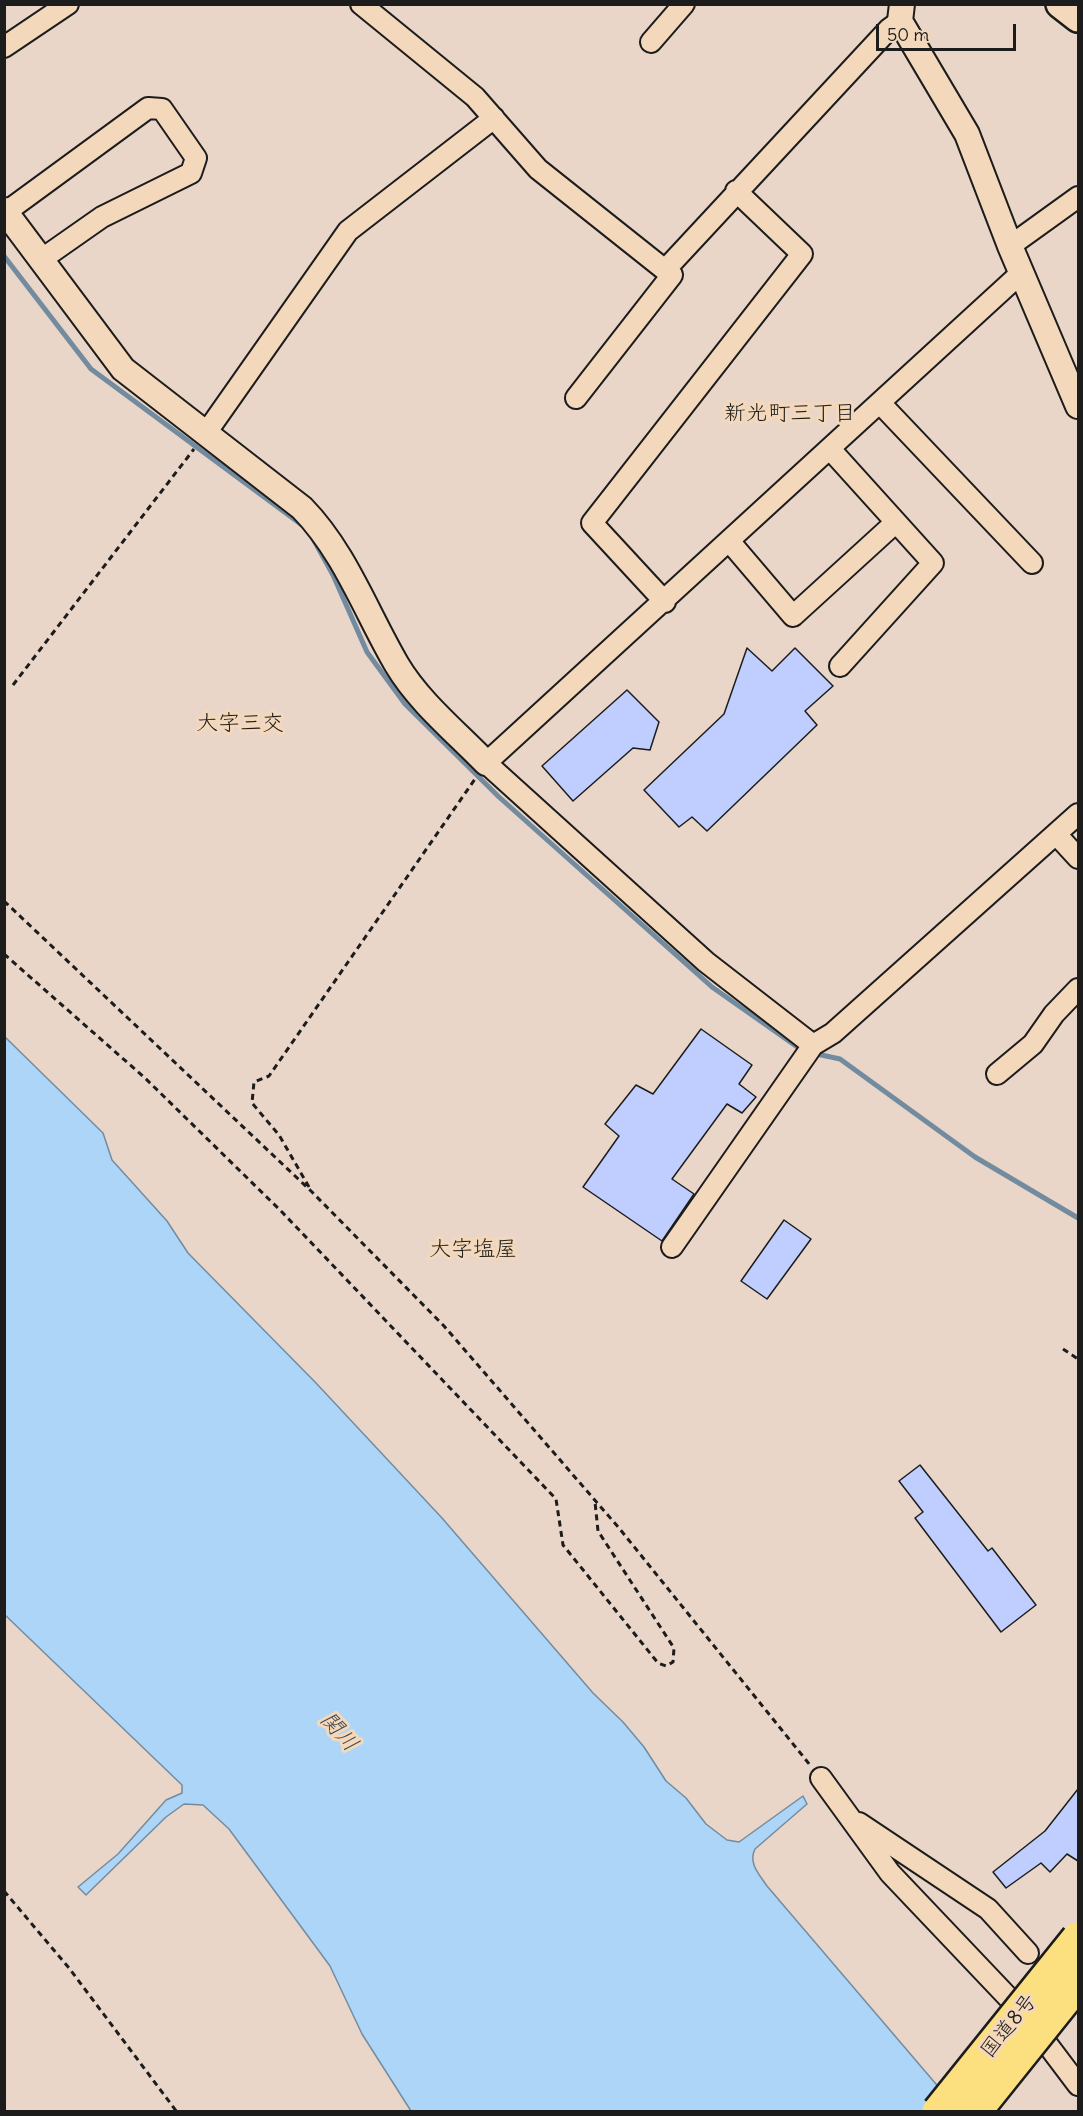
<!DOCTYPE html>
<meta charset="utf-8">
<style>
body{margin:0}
#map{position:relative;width:1083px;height:2116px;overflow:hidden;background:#e9d6c9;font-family:Delius,sans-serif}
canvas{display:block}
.frame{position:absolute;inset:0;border:6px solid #1c1c1c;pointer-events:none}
.scale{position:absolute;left:876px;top:24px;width:140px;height:27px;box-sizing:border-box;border:3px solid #1c1c1c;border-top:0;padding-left:8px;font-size:18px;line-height:21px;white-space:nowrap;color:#1c1c1c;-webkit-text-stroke:4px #f4d8bb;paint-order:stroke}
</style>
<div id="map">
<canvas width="1083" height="2116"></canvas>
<div class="frame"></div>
<div class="scale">50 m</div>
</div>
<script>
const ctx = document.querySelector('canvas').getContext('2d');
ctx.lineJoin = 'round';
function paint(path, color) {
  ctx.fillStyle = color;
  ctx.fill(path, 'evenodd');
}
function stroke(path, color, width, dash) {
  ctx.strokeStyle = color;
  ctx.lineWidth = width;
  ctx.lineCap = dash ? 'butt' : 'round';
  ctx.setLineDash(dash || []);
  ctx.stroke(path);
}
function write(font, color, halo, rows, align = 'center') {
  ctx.font = font + ' Delius,"Klee One",sans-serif';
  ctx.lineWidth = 6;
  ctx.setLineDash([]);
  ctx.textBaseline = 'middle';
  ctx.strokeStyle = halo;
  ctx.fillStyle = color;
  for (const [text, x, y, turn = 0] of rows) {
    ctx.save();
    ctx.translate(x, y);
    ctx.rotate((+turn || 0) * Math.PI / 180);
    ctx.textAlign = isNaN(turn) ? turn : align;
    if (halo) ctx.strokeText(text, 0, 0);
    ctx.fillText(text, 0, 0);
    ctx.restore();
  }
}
const water = new Path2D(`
 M 4,1036 L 103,1133 L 112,1160 L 167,1221 L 188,1253 L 316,1383 L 442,1518 L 593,1693 L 623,1722 L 644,1747 L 666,1781 L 686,1798 L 706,1824 L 727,1840 L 739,1842 L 803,1796 L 807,1804 L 755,1849 C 748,1863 759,1874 767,1886 L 959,2111 L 411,2111 L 362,2034 L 330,1966 L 229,1829 L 203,1805 L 184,1804 L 166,1817 L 86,1895 L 78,1887 L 118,1854 L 166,1800 L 182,1793 L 182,1785 L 5,1615 Z`);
const stream = new Path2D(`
 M 4,256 L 91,369 L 306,528
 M 311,535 L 333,575 L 367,652 L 405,704 L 499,797 L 712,987 L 803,1051
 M 812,1053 L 840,1059 L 975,1157 L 1078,1218`);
const building = new Path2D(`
 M 747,648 L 772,671 L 795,648 L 833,686 L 805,711 L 817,725 L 707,831 L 692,817 L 679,827 L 644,790 L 724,714 Z
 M 627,690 L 659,722 L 650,750 L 633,748 L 573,801 L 542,766 Z
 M 701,1029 L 752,1065 L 739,1084 L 756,1097 L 742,1113 L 727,1104 L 672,1179 L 694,1194 L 662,1241 L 583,1187 L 619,1136 L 605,1124 L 636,1085 L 653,1094 Z
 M 784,1220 L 811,1239 L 767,1299 L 741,1281 Z
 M 920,1465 L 988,1551 L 992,1548 L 1036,1605 L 1001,1632 L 915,1518 L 923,1512 L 899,1481 Z
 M 1078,1789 L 1078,1861 L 1067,1854 L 1050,1872 L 1041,1863 L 1006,1888 L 993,1872 L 1045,1831 Z`);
const path = new Path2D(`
 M 13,685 L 194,449
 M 4,901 L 312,1192 L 444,1326 L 619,1528 L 810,1765
 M 4,954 L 145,1078 L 281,1211 L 556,1499 L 563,1545 L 658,1663 L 666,1666 L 673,1662 L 674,1648 L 598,1531 L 595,1502
 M 309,1187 L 279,1135 L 252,1103 L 254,1082 L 269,1076 L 475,779
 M 1063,1349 L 1078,1359
 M 4,1891 L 69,1968 L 177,2112`);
const minor = new Path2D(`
 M 361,4 L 475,97 L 538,169 L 665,270 L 889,29 L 900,21
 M 651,42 L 684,4
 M 4,47 L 68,4
 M 6,212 L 148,108 L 162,109 L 196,158 L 191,173 L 102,217 L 42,259
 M 1010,246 L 1078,197
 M 576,398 L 672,275 L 665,270
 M 880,403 L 1032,563
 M 206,433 L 348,231 L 494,118
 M 830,449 L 933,563 L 840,666
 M 730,542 L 793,616 L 895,523
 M 665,602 L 592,523 L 802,254 L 736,191
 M 1056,834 L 1078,858
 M 813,1045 L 706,962 L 486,763 L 1021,273
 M 997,1074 L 1033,1044 L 1054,1014 L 1078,989
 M 672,1247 L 813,1045 L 833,1033 L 1078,814
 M 821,1778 L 890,1873 L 1022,2012
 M 859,1823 L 988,1909 L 1028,1953
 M 1038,2032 L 1078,2085`);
const tertiary = new Path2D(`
 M 902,4 L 900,21 L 967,134 L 1010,246 L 1078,406
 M 4,210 L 123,369 L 302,508 C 345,552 366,612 397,665 C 419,702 456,732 486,763`);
const secondary = new Path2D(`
 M 1060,4 L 1078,18`);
const trunkBridge = new Path2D(`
 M 939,2112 L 1078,1939
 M 974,2112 L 1078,1982`);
const streetNames = [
 ["国道8号",1009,2026,-51]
];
const neighbourhoodNames = [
 ["新光町三丁目",790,414],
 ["大字三交",240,724],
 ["大字塩屋",473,1250]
];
const waterNames = [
 ["関川",339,1732,48]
];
paint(water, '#add5f7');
stroke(water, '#738b9f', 1.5);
stroke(stream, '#738b9f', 5);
paint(building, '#bfceff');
stroke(building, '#1c1c1c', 1.5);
stroke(minor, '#1c1c1c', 24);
stroke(tertiary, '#1c1c1c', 28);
stroke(secondary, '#1c1c1c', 32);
stroke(path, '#1c1c1c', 3, [6, 4.5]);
stroke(minor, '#f4d8bb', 20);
stroke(tertiary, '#f4d8bb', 24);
stroke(secondary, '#f4d8bb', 27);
stroke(trunkBridge, '#1c1c1c', 38, []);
stroke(trunkBridge, '#fce080', 33);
write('21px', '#1c1c1c', '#f4d8bb', streetNames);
write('22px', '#1c1c1c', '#f4d8bb', neighbourhoodNames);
write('italic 22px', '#404a53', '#f4d8bb', waterNames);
</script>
